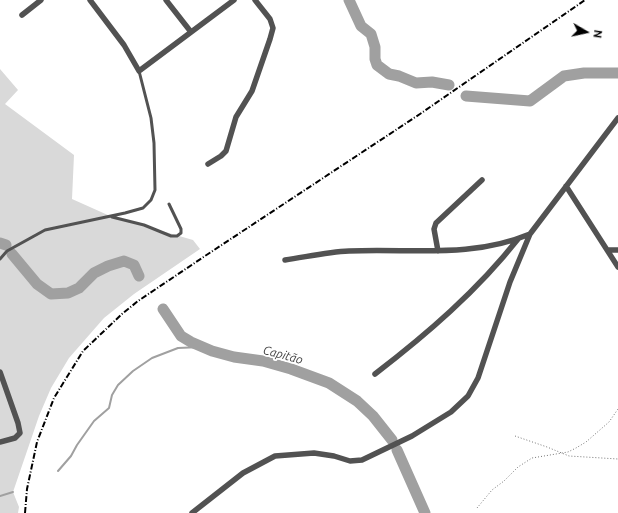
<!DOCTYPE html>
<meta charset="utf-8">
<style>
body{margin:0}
#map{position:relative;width:618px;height:513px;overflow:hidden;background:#fff;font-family:Ubuntu,sans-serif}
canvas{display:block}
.north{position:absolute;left:566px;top:12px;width:40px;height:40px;-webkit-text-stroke:3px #fff;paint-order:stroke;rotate:99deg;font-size:11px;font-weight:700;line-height:16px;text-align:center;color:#000}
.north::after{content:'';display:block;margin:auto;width:14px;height:18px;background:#000;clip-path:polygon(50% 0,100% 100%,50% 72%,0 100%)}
</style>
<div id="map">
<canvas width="618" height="513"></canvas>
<div class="north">N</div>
</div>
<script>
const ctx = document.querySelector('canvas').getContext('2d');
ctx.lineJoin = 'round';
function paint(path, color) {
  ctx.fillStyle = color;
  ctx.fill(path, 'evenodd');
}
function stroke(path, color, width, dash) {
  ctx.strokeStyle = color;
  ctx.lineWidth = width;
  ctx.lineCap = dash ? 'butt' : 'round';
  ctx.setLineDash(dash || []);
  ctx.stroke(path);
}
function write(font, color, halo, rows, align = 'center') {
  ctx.font = font + ' Ubuntu,sans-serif';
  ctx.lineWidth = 3.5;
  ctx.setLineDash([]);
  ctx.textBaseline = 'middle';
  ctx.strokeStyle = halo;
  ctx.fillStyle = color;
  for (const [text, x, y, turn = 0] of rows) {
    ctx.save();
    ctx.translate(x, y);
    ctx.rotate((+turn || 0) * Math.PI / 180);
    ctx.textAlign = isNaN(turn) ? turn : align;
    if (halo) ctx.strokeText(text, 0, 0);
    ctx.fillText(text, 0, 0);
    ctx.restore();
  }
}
const green = new Path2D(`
 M 0,69 L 18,90 L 5,104 L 74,155 L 72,199 L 110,216 L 193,240 L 200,249 L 134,294 L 104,318 L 69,358 L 51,388 L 39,416 L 13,492 L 19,507 L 18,513 L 0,513 Z`);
const stream = new Path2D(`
 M 58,471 L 71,456 L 77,445 L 94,421 L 109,408 L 112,395 L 118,385 L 133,371 L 152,358 L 178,348 L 201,347
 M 0,496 L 13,492`);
const river = new Path2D(`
 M 349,0 L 361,26 L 371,34 L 375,47 L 375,59 L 377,65 L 389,74 L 399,76 L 416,83 L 432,82 L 449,85
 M 466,96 L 530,101 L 564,76 L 584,73 L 618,73
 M 0,243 L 6,245
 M 12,254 L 37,284 L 51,294 L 68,293 L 79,288 L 94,273 L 108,266 L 124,261 L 134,265 L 139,276
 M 163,309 L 181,336 L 191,342 L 212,351 L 234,357 L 263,361 L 291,369 L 329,383 L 357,401 L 373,416 L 392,440
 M 397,450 L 425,513`);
const path = new Path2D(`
 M 515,436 L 547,447 L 569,456 L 618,459
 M 477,508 L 492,490 L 504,481 L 518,467 L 532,458 L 568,452 L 576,448 L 586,442 L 609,422 L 618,409`);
const lane = new Path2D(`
 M 112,217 L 144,225 L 171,236 L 177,236 L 181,233 L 181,229 L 169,204
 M 0,259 L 7,251 L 45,230 L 125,213 L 143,208 L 151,200 L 155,190 L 154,143 L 151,118 L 139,71`);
const street = new Path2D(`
 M 90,0 L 124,45 L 139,71 L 234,0
 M 166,0 L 191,32
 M 22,15 L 41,0
 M 208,164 L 221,156 L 226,151 L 236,117 L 252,91 L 270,39 L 273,28 L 270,19 L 255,0
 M 566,186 L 618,267
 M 608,250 L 618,250
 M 438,251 L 434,229 L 436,223 L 482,180
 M 285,260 C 306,257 327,252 349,251 C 411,248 470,259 530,234
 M 0,372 L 18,423 L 20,433 L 15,438 L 0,442
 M 375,374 C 427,334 477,291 518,239
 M 192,513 L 243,473 L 275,456 L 314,453 L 334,456 L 350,461 L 362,460 L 412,436 L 451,412 L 468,396 L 478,378 L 510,282 L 530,234 L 618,118`);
const rail = new Path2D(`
 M 25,513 L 27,489 L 37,442 L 54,398 L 83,351 L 122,314 L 138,301 L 205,256 L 420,114 L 585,0`);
const waterNames = [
 ["Capitão",283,355,15]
];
paint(green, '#d9d9d9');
stroke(stream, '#a0a0a0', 2);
stroke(river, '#a0a0a0', 11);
stroke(path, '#747474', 1, [1, 2]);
stroke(lane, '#525252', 3);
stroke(street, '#525252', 5.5);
stroke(rail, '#000', 2, [6, 2, 1, 2]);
write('italic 12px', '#414141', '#fff', waterNames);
</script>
